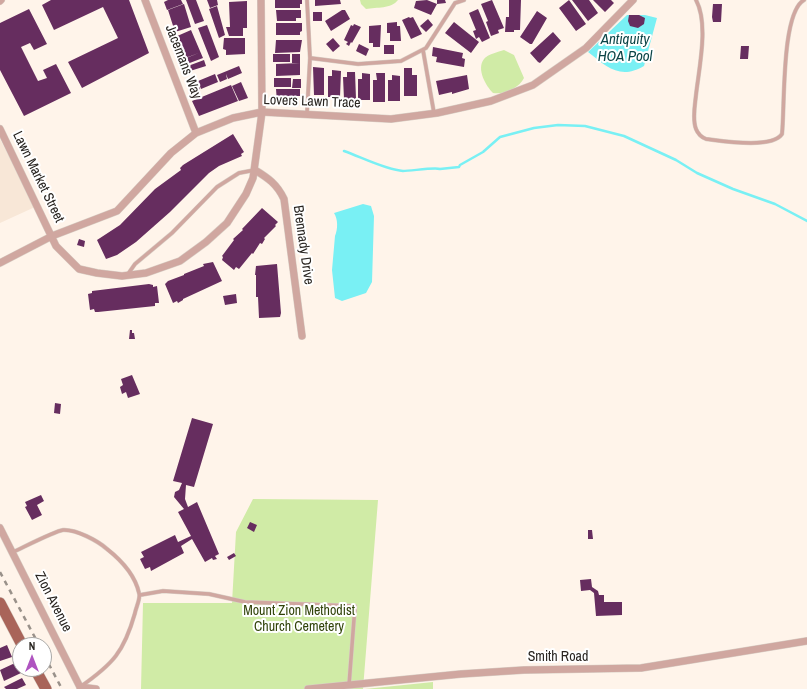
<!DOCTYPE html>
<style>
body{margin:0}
#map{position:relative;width:807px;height:689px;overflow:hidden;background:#fff4ea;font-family:"Archivo Narrow",sans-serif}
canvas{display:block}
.north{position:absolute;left:12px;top:637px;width:40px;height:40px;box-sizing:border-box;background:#fff;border:1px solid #a9a8a6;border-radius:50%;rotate:0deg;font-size:11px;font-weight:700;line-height:16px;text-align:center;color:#292521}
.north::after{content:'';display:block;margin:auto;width:14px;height:18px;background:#af54c0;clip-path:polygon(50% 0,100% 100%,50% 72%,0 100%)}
</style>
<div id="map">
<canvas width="807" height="689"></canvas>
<div class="north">N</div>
</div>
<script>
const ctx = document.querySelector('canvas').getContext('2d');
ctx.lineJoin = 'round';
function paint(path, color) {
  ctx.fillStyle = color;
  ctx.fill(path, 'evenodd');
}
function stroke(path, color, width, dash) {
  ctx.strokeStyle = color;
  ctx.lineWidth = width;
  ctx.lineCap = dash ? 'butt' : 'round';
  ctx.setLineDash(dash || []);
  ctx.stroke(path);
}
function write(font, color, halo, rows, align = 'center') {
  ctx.font = font + ' "Archivo Narrow",sans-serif';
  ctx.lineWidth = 4;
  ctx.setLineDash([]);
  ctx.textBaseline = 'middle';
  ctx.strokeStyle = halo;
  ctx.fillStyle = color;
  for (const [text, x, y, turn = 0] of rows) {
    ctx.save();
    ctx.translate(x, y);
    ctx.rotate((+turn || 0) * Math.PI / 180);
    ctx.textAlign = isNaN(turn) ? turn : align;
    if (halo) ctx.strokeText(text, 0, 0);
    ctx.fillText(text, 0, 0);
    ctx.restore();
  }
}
const built = new Path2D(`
 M 0,139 L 35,207 L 0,223 Z`);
const green = new Path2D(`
 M 360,0 L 398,0 C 391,9 377,7 366,9 L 361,4 Z
 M 504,50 L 514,55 L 524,78 C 519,88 504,95 493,93 C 486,86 476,69 484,59 C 488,54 498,52 504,50 Z
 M 253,499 L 378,500 L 363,689 L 141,689 L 143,603 L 232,603 L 236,532 Z
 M 433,682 L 433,689 L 365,689 Z`);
const water = new Path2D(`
 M 627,15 L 645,15 L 657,18 L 644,66 C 620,80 607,67 588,52 Z
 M 363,204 L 371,206 L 374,216 L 372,282 L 366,293 L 342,301 L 335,298 L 332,270 L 335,236 C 338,229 338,219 334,213 Z`);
const stream = new Path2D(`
 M 344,151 C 361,157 386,170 403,171 C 411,171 435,167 440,169 L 459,167 L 460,165 L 483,152 L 500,137 L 534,128 L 558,125 L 585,126 L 624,136 L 676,160 L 697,173 L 733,189 L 775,204 L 807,221`);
const building = new Path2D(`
 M 51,0 L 129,0 L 149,53 L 82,88 L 68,62 L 118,38 L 103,7 L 54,30 L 42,5 Z
 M 168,0 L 181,0 L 183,4 L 167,10 L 164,2 Z
 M 186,0 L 196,0 L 204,21 L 195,24 Z
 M 207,0 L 217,0 L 218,5 L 210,8 Z
 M 275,0 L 302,0 L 302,4 L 300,4 L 300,8 L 275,8 Z
 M 315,0 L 340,0 L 341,4 L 315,6 Z
 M 427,0 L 437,4 L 431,15 L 414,8 L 416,1 Z
 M 437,0 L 445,0 L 446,3 L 437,4 Z
 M 492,0 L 504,28 L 498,30 L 499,33 L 491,36 L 486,22 L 488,21 L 481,4 Z
 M 509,0 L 521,0 L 520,30 L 514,30 L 514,32 L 505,32 L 506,17 L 509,17 Z
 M 569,0 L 586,24 L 576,31 L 559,8 Z
 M 572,0 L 589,0 L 598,13 L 588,21 Z
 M 593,0 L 611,0 L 614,3 L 605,12 Z
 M 247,1 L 247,28 L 243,28 L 243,36 L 229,36 L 226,27 L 230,27 L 229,2 Z
 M 184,4 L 191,27 L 175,32 L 168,10 Z
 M 713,4 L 722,4 L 721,22 L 713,22 L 712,17 Z
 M 217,6 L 225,35 L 219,38 L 209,9 Z
 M 29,9 L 47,44 L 34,50 L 30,43 L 21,47 L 38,81 L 47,78 L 43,70 L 56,64 L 71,93 L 24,116 L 0,70 L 0,23 Z
 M 478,9 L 490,38 L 482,42 L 479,37 L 476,39 L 473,31 L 476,30 L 469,13 Z
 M 276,10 L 301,10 L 301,18 L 296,18 L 296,21 L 277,21 Z
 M 342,10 L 345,10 L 350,19 L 331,31 L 325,21 Z
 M 537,11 L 547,18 L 532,44 L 530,44 L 520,37 Z
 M 313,12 L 322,12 L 322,21 L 313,21 Z
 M 629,15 L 639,15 L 645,18 L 644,24 L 638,28 L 630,26 L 628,21 Z
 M 409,17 L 410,18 L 413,17 L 422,34 L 411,39 L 402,20 Z
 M 428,19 L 433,25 L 426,32 L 420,26 Z
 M 397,22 L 397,26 L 400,26 L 401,41 L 390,41 L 390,33 L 387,33 L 387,23 Z
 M 454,22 L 479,42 L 471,53 L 445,33 Z
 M 276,23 L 302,23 L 302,31 L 300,32 L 300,35 L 276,35 Z
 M 354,24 L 361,27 L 352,43 L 351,42 L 349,46 L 346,44 L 348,42 L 344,40 L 351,25 L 353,26 Z
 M 207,25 L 219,57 L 211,61 L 198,28 Z
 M 381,25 L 380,47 L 373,47 L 373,43 L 369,43 L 369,26 Z
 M 191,30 L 203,58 L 187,64 L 186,58 L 199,53 L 185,58 L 183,52 L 196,46 L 183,52 L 175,37 Z
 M 553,32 L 561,41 L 540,63 L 538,62 L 530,53 Z
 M 224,38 L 245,38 L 245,54 L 226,55 L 226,50 L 223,49 Z
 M 333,38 L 340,46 L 333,52 L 326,44 Z
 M 276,40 L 302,40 L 300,52 L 275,53 Z
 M 359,44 L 369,49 L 366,56 L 356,51 Z
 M 384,45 L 394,45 L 394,54 L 384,54 Z
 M 741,46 L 749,46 L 748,59 L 740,59 Z
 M 433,47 L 463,53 L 462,58 L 465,59 L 464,67 L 436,62 L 437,57 L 432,56 Z
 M 273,54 L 290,54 L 290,62 L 273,62 Z
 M 292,54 L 300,54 L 300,63 L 292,63 Z
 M 204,60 L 206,66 L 190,71 L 188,66 Z
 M 300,63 L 300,75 L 276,76 L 276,64 Z
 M 239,66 L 242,73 L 228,79 L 226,74 L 227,79 L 220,82 L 217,75 Z
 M 313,67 L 324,68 L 324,95 L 314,95 Z
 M 404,68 L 412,68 L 412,75 L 417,75 L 417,96 L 404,96 Z
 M 332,70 L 341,71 L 340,97 L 328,97 L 328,76 L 332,76 Z
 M 347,72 L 355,72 L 356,99 L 344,99 L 343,77 L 347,77 Z
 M 362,73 L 370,74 L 370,100 L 358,100 L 358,79 L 362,79 Z
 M 376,73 L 385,73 L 385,102 L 373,102 L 373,80 L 377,80 Z
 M 215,74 L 218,82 L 201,89 L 198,81 Z
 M 392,75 L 400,76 L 400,101 L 388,101 L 388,80 L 392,80 Z
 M 467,75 L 469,89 L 452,94 L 452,92 L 439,95 L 436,81 Z
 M 274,78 L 291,78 L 291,87 L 274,87 Z
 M 293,79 L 301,79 L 301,88 L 292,88 Z
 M 197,81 L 200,89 L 195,92 L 191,84 Z
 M 241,82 L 248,98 L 239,101 L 232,86 Z
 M 231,85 L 238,101 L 199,116 L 192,101 Z
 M 276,89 L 300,89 L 300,96 L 294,96 L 294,102 L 277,102 Z
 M 233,134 L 244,152 L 241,154 L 242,156 L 219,166 L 209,173 L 170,212 L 136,242 L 117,255 L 106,259 L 97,240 L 120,225 L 155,189 L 181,170 L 180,168 L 183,165 Z
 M 262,208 L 278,222 L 275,225 L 276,226 L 264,238 L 265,239 L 262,244 L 260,243 L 253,254 L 252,253 L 239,269 L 236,267 L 234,270 L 222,260 L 223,257 L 222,256 L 234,240 L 233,239 L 243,230 L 242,229 Z
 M 79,239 L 85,241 L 84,247 L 77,245 Z
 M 213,262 L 222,281 L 183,299 L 183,300 L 178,303 L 177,301 L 173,303 L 165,284 L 168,281 L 184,275 L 184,274 L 204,266 L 203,264 Z
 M 277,264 L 281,313 L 280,317 L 259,318 L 258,297 L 256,297 L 256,275 L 255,275 L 256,266 Z
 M 149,284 L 153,285 L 153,287 L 157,286 L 159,303 L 155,303 L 155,306 L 98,312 L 95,312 L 94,309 L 90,310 L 88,294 L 92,293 L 92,291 Z
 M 236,294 L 237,303 L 225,305 L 223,296 Z
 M 130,330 L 132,330 L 132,333 L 134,333 L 135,339 L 129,339 Z
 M 132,375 L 140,394 L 128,398 L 126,392 L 122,394 L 120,387 L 123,385 L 121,379 Z
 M 55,403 L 61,404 L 60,414 L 54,413 Z
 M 192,418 L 213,424 L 194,487 L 186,485 L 185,499 L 188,507 L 197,502 L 219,554 L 215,556 L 217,559 L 213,560 L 212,558 L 205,562 L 192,539 L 181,546 L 184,553 L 151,571 L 150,567 L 145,569 L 140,559 L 144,557 L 141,552 L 175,535 L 178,542 L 191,536 L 178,512 L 184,509 L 174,497 L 175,492 L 179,490 L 182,483 L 173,481 Z
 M 41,495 L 44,501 L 37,505 L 42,515 L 32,520 L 25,507 L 27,506 L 25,502 Z
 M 250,522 L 257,525 L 254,532 L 247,528 Z
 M 588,530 L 592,530 L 593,539 L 588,539 Z
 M 234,553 L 236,556 L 229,560 L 227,557 Z
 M 591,579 L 592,587 L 598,591 L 599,595 L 604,595 L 604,602 L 622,602 L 622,615 L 596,616 L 594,593 L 590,590 L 581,591 L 580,580 Z
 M 7,645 L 12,657 L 0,661 L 0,648 Z
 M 15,663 L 21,673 L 4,681 L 0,670 Z
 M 22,678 L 26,685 L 17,689 L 6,689 L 4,687 Z`);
const lane = new Path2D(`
 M 696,0 C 709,24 699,68 696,95 C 695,105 692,119 696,129 C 698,134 701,137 706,139 C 723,141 772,149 782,134 C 785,107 781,13 804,0
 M 423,50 L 434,113
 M 310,58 L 358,64 L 401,61 L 426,48 L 455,3 L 464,0
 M 307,113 L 310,58 L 307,0
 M 128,274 L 135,264 L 172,233 L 217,187 L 239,173 L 255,170
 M 13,552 C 22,548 55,531 63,530 C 76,529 98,541 107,549 C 121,560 135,575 139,593 C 141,598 136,607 135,613 C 124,652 113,664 80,687
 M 140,595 L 163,591 L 209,594 L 245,602 L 355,606 L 349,685`);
const street = new Path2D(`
 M 145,0 L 196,133
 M 0,1 L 1,0
 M 0,129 L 56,246 L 79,269 L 97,273 L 122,276 L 146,273 L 180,261 L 206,242 L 227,223 L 246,194 L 253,178 L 262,112 L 261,0
 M 255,170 C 268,178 277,184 284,199 L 302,336
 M 0,263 L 52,236 L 117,211 L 171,153 L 196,133 L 233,118 L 262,112 L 391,119 L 437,113 L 491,101 L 533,85 L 586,48 L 633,0
 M 0,528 L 81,689
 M 80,687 L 96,689
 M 308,689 L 461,674 L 524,670 L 641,668 L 807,641`);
const primary = new Path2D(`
 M 0,603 L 22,645
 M 35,669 L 46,689`);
const rail = new Path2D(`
 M 0,572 L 39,645
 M 44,655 L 62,689`);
const streetNames = [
 ["Jacemans Way",183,62,69],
 ["Lovers Lawn Trace",312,102,2],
 ["Lawn Market Street",38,177,64],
 ["Brennady Drive",303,245,82],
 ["Zion Avenue",53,602,63],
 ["Smith Road",558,657]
];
const parkNames = [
 ["Mount Zion Methodist",299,611],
 ["Church Cemetery",299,627]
];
const waterNames = [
 ["Antiquity",625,40],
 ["HOA Pool",625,57]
];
paint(built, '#f8e7d7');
paint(green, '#d0eba6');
paint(water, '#79f0f4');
stroke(stream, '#79f0f4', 2.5);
paint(building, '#662d5f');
stroke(lane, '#d8cfc6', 4.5);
stroke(street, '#d8cfc6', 8);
stroke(primary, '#d8cfc6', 12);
stroke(lane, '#d0a7a0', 3.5);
stroke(street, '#d0a7a0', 7);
stroke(primary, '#a96459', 11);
stroke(rail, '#99918a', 2.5, [5, 5]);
write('14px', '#292521', '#fff', streetNames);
write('14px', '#314309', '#fff', parkNames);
write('italic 15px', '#0c4547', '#fff', waterNames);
</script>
